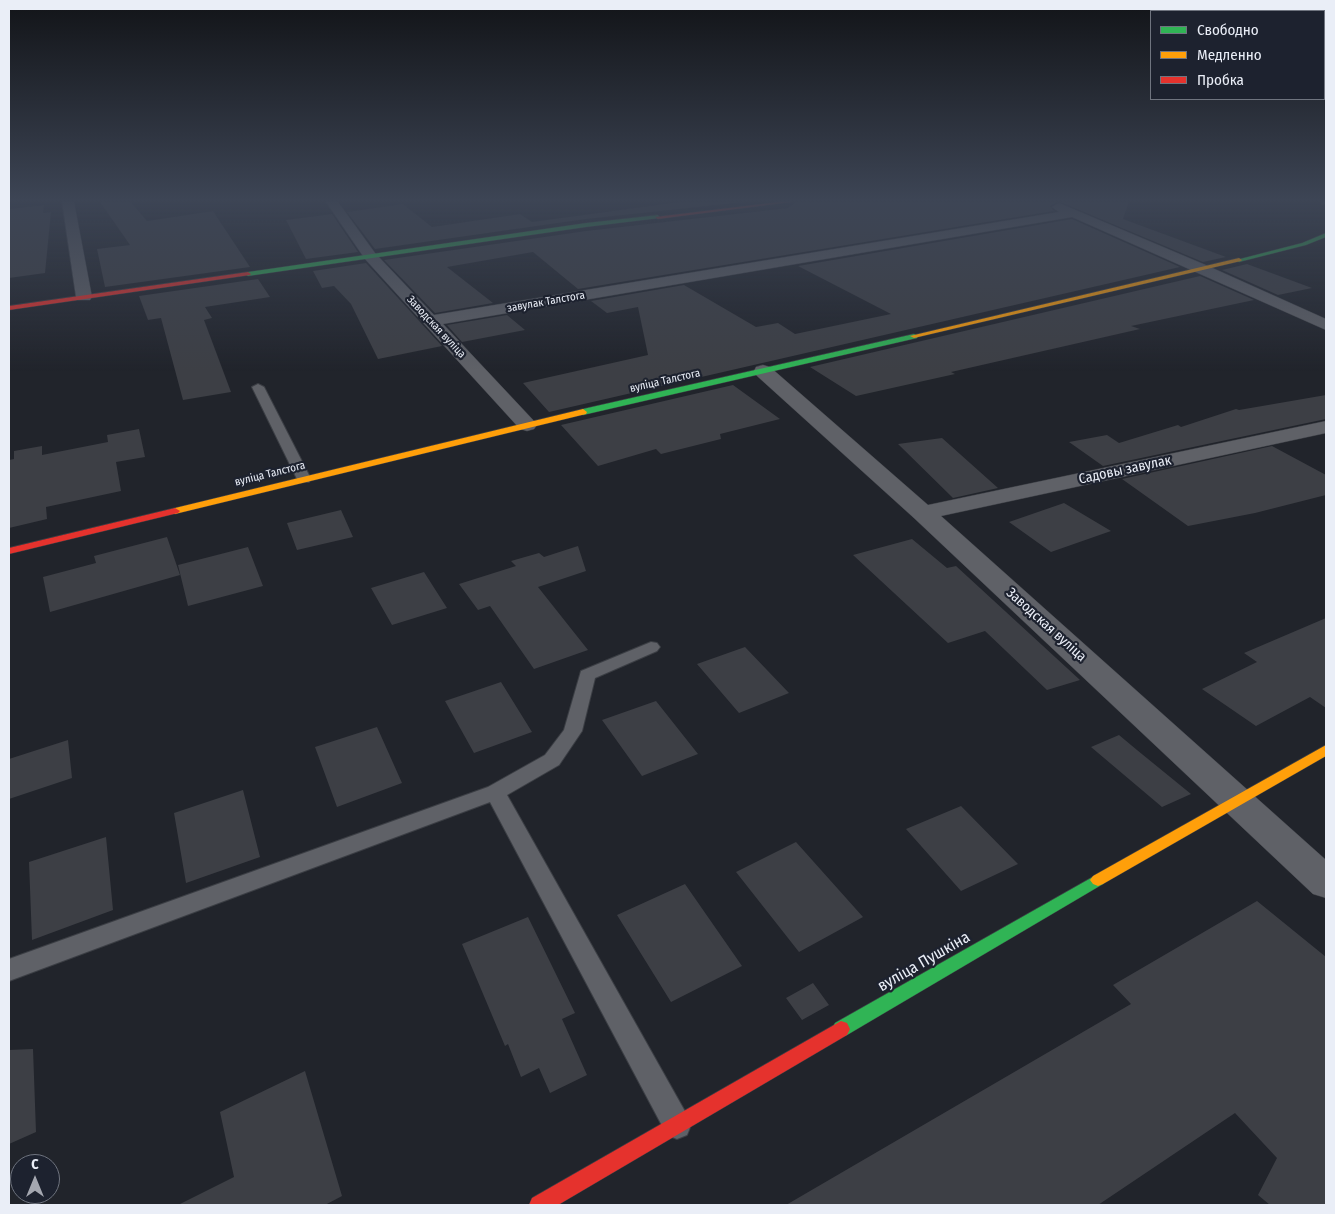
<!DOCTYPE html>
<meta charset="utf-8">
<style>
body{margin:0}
#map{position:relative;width:1335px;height:1214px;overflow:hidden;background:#21242b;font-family:"Fira Sans Condensed",sans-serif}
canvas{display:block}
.frame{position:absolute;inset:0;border:10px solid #eaeef7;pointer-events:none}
.legend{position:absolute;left:1150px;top:10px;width:175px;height:90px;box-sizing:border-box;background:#1d222f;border:1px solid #6f747f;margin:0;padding:6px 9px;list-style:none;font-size:15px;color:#eaeef7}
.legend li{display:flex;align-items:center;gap:10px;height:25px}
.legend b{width:25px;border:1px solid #6f747f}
.north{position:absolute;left:10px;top:1154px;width:50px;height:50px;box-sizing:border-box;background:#1d222f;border:1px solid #6f747f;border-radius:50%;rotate:0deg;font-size:14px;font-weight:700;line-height:20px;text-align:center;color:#eaeef7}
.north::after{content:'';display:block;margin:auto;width:18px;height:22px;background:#a4a7b0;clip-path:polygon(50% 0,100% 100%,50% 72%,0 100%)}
</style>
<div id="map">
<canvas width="1335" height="1214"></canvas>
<div class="frame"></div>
<ul class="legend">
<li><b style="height:6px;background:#30b455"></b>Свободно</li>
<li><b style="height:6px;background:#ff9f0a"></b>Медленно</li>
<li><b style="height:6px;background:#e5322d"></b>Пробка</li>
</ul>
<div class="north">С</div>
</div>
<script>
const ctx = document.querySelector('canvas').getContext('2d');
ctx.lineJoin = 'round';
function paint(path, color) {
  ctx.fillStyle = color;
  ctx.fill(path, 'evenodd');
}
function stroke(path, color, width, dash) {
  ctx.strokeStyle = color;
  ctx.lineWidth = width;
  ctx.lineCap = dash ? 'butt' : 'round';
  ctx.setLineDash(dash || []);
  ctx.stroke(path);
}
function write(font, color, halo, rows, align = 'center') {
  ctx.font = font + ' "Fira Sans Condensed",sans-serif';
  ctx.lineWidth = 4.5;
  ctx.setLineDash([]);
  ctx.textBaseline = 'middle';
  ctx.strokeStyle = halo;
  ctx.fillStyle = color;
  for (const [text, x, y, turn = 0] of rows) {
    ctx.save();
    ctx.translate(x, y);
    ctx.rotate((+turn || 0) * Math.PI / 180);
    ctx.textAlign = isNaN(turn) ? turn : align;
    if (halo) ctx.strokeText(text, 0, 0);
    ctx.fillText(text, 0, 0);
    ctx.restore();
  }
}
const building = new Path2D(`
 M 100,202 L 131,202 L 147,221 L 213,211 L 250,267 L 105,287 L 97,249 L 130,245 Z
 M 679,202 L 745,202 L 586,219 L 375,249 L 347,212 L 403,204 L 432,227 L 520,214 L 532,222 Z
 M 796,202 L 1058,202 L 1050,206 L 1054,211 L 578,289 L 533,252 L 447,267 L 493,303 L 435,313 L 384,260 L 586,231 L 788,208 Z
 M 1060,202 L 1129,202 L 1123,219 L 1226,257 L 1203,262 Z
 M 44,205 L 43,213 L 51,212 L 45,273 L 9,278 L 9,209 Z
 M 332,214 L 358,252 L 306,259 L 286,220 Z
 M 1072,219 L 1180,267 L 549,412 L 523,383 L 648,355 L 638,307 L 607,313 L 591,301 L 684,285 L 756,327 L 778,323 L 795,334 L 891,314 L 798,266 Z
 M 366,263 L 442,346 L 378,359 L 351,304 L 334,286 L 322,288 L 313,271 Z
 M 1247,264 L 1312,288 L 1278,295 L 1222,270 Z
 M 1200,276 L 1254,300 L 1131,326 L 1140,329 L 951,372 L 955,374 L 856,396 L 810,367 Z
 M 258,279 L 270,297 L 205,307 L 212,318 L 204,320 L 231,392 L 183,400 L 161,318 L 148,320 L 139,296 Z
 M 507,315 L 525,330 L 462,342 L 447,325 Z
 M 733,385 L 780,419 L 720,434 L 721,439 L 661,454 L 656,449 L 598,466 L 561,425 Z
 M 1326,395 L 1326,419 L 1103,466 L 1069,442 L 1107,435 L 1119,443 L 1178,425 L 1181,427 L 1236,409 L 1239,410 Z
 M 139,429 L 145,457 L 116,462 L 121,491 L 46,507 L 47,519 L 9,528 L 9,460 L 14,459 L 14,451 L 42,446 L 42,455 L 108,442 L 107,435 Z
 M 942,438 L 998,488 L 953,498 L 898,444 Z
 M 1272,446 L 1326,475 L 1326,495 L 1255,513 L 1188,526 L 1122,479 Z
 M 1064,503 L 1111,531 L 1051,552 L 1009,522 Z
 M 341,510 L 353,537 L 297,550 L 287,523 Z
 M 167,537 L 180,575 L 50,612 L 43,577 L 96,563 L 94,556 Z
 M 912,539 L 947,568 L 956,566 L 1080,680 L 1047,690 L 985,631 L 948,643 L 853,555 Z
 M 578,546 L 586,571 L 538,587 L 588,650 L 534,669 L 490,606 L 478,610 L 459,584 L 516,566 L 511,561 L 539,553 L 544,557 Z
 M 248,547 L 263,586 L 188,606 L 178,565 Z
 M 424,572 L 447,608 L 392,625 L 371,588 Z
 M 1326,618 L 1326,708 L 1310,697 L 1256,726 L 1202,689 L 1257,662 L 1244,653 Z
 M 745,647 L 789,693 L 739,713 L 697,664 Z
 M 501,682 L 532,732 L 474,753 L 445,701 Z
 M 656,701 L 698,754 L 642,776 L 602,720 Z
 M 377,727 L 402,783 L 337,807 L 315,747 Z
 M 1119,735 L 1137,750 L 1191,794 L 1162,807 L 1091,747 Z
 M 68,740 L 72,778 L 9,799 L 9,759 Z
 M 243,790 L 260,857 L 186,883 L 174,813 Z
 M 961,806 L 1018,864 L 961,891 L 906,829 Z
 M 106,837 L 113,910 L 32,940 L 29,862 Z
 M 796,842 L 863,917 L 799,952 L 736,872 Z
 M 685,884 L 742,966 L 671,1002 L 617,915 Z
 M 1257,901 L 1326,957 L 1326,1205 L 1270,1205 L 1258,1195 L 1277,1158 L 1235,1113 L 1098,1205 L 786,1205 L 1131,1004 L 1113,985 Z
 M 528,917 L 575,1013 L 562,1019 L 587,1075 L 550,1093 L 539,1068 L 521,1077 L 508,1044 L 505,1046 L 462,944 Z
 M 813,983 L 829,1005 L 802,1020 L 786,998 Z
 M 33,1049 L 36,1132 L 9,1144 L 9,1050 Z
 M 305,1071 L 342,1196 L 325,1205 L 178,1205 L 234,1177 L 220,1112 Z`);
const lane = new Path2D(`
 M 1322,202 L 1326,202 L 1326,204 L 1322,204 Z
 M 258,384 L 264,387 L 311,479 L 309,482 L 299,482 L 297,479 L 252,387 Z
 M 651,642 L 657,643 L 660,647 L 657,651 L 595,678 L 582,731 L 559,765 L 507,795 L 687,1115 L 691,1125 L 687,1135 L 677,1139 L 667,1135 L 490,802 L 9,981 L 9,959 L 488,787 L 545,755 L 564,730 L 581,671 Z`);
const street = new Path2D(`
 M 62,202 L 74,202 L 92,297 L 90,300 L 78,300 L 76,297 Z
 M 326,202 L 338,202 L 375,253 L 434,315 L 1059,212 L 1052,207 L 1059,203 L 1208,266 L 1326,319 L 1326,330 L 1072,217 L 443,324 L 534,421 L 537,425 L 534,429 L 527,431 L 520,429 L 365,259 Z
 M 763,365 L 770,367 L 928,505 L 1326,421 L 1326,433 L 941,516 L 1326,860 L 1326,898 L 1313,894 L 914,518 L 756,375 L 754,371 L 756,367 Z`);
const fast = new Path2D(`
 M 658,215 L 660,218 L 586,227 L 248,276 L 245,274 L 248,272 L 586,223 Z
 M 1326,233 L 1326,237 L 1306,245 L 1239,262 L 1236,260 L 1302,243 Z
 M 914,334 L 918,336 L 917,338 L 583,415 L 579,412 L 583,409 Z
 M 1098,874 L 1103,876 L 1106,880 L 1103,884 L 847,1035 L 841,1037 L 835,1035 L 832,1029 L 835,1023 Z`);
const slow = new Path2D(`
 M 1239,258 L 1242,260 L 1241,261 L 914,338 L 910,336 Z
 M 583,409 L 587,412 L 586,414 L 175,514 L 170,511 L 175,508 Z
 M 1326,745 L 1326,756 L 1103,884 L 1098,886 L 1093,884 L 1090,880 L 1093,876 Z`);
const jam = new Path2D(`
 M 778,202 L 791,202 L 658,219 L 655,217 Z
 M 248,272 L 251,274 L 250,275 L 9,310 L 9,306 Z
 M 175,508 L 180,511 L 178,513 L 9,554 L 9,548 Z
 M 841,1021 L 847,1023 L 850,1029 L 847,1035 L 558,1205 L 529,1205 L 532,1198 Z`);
const farStreetnames = [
 ["завулак Талстога",546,302,-10],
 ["Заводская вуліца",436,327,47],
 ["вуліца Талстога",665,381,-13],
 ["вуліца Талстога",270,474,-14]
];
const streetNames = [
 ["Садовы завулак",1125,470,-12],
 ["Заводская вуліца",1046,625,42]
];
const nearStreetnames = [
 ["вуліца Пушкіна",924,962,-30]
];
paint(building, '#3d3f45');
stroke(lane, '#3b3e44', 2);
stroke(street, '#3b3e44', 1);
stroke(fast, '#3b3e44', 1);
stroke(slow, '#3b3e44', 1);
stroke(jam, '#3b3e44', 1);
paint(lane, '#5f6167');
paint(street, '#5f6167');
paint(fast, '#30b455');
paint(slow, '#ff9f0a');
paint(jam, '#e5322d');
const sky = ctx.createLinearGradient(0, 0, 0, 371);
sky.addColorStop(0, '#121418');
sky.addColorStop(0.54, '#3d4555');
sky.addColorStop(1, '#3d455500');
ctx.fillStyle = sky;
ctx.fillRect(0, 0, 1335, 371);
write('11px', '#eaeef7', '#1d222f', farStreetnames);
write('14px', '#eaeef7', '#1d222f', streetNames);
write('16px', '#eaeef7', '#1d222f', nearStreetnames);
</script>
